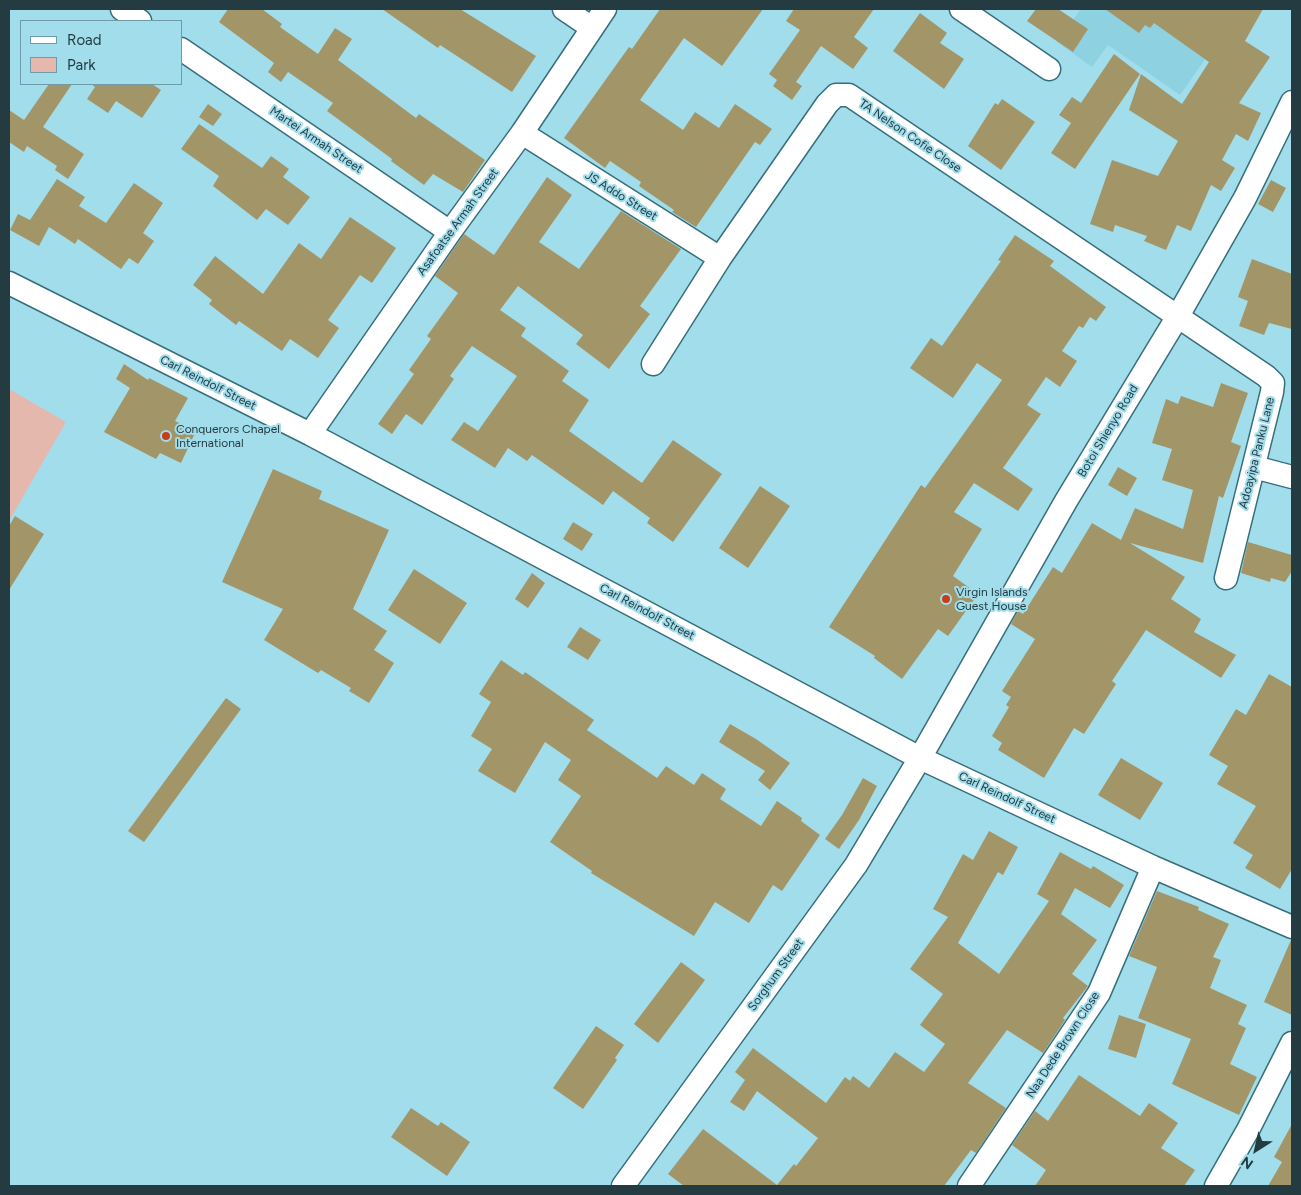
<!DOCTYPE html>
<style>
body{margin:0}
#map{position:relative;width:1301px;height:1195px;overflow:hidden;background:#a2ddeb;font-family:Figtree,sans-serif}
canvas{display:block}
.frame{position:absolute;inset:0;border:10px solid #233b41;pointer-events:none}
.legend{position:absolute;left:20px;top:20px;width:162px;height:65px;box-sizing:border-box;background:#a2ddeb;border:1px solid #6f9ca7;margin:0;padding:6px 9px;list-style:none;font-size:15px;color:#233b41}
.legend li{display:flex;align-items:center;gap:10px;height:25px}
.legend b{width:25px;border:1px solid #6f9ca7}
.north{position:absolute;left:1231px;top:1125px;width:50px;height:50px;-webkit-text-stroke:4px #a2ddeb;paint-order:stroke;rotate:215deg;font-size:14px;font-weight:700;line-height:20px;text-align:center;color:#233b41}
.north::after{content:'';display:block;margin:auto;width:18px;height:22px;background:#233b41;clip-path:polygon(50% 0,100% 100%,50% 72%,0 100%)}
</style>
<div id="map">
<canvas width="1301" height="1195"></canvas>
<div class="frame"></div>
<ul class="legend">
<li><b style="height:6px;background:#fff"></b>Road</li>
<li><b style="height:14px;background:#e4b8ad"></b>Park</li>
</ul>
<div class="north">N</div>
</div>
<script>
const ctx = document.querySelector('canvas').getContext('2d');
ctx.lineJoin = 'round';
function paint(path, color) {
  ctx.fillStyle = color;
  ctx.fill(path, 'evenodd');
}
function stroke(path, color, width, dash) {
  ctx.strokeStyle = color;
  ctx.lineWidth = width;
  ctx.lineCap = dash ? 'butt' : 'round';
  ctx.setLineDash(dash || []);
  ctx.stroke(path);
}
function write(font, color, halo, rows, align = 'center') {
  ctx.font = font + ' Figtree,sans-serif';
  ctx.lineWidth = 4;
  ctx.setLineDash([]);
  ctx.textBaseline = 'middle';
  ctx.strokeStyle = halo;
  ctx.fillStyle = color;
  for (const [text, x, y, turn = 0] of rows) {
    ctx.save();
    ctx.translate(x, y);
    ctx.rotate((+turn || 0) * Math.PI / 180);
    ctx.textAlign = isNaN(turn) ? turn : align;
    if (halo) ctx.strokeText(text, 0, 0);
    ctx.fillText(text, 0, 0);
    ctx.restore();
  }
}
const built = new Path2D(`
 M 1081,9 L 1206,9 L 1229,25 L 1180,95 L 1108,45 L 1092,67 L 1057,42 Z`);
const green = new Path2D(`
 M 9,389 L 66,422 L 9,521 Z`);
const building = new Path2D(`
 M 228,9 L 262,9 L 282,24 L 280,27 L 318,54 L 335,28 L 352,39 L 338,60 L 416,118 L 419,114 L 485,160 L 463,192 L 433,174 L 424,185 L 391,161 L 392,159 L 327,111 L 333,103 L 288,72 L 281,82 L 268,72 L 274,63 L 219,22 Z
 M 382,9 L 460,9 L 536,56 L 512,92 L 440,45 L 438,48 Z
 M 660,9 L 763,9 L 722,66 L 684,38 L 640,100 L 683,130 L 695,112 L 719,128 L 735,104 L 772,129 L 760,145 L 755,142 L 696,227 L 672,212 L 674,210 L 639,186 L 641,182 L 610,161 L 605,168 L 564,138 L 629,47 L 632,49 Z
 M 794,9 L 874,9 L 854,37 L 868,48 L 853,69 L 821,46 L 796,82 L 802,86 L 792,100 L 773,86 L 777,80 L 769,74 L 800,30 L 786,21 Z
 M 1036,9 L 1058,9 L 1088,29 L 1073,52 L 1027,21 Z
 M 1105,9 L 1263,9 L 1245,41 L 1270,57 L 1239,103 L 1261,113 L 1248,141 L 1236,134 L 1222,160 L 1235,168 L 1221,191 L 1211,185 L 1191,231 L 1177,225 L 1166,250 L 1144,241 L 1147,236 L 1115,225 L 1113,232 L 1090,224 L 1112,160 L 1158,176 L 1178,141 L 1129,110 L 1141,74 L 1182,104 L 1209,62 L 1154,23 L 1150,28 L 1145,25 L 1139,33 Z
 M 920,13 L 947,33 L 940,43 L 964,59 L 944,89 L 893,51 Z
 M 1114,54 L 1140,74 L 1075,169 L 1051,153 L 1071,123 L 1059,115 L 1072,97 L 1081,103 Z
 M 49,84 L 72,84 L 43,127 L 84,154 L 68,179 L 55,170 L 57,166 L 27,146 L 24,152 L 9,142 L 9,110 L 24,120 Z
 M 91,84 L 152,84 L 161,90 L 142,118 L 116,101 L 108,113 L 87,99 L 95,87 Z
 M 1002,99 L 1035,122 L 1001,170 L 968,146 L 995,103 L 998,105 Z
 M 208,104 L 222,114 L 213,126 L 199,117 Z
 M 199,124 L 262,168 L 271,156 L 289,169 L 283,177 L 310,197 L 288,225 L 266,209 L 257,220 L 213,186 L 219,176 L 181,149 Z
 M 547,177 L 572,195 L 539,242 L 579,269 L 621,211 L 681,249 L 640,306 L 650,314 L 609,369 L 576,344 L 583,335 L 518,286 L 500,310 L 526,328 L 521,336 L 569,371 L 562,381 L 589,400 L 569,431 L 642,483 L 673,440 L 722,474 L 673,542 L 647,523 L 650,518 L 613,491 L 603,505 L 532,455 L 527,461 L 508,448 L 495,468 L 451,440 L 464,422 L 478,431 L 517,376 L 472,346 L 450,376 L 454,379 L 422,425 L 406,414 L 392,434 L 378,424 L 414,374 L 409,370 L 431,339 L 427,336 L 458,293 L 435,276 L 464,234 L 494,255 Z
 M 57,179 L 85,197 L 79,206 L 106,223 L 134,183 L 163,203 L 143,233 L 154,241 L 138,264 L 129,258 L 121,269 L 78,239 L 75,244 L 49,227 L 39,246 L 10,230 L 18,214 L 30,220 Z
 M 1271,180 L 1286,188 L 1273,212 L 1258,204 Z
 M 350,217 L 396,248 L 372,283 L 360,275 L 328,320 L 339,328 L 318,358 L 290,339 L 282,351 L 239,321 L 236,325 L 209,304 L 212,300 L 193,285 L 215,256 L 263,294 L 299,243 L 321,259 Z
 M 1015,235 L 1054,261 L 1050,266 L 1106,307 L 1096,321 L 1090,317 L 1083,328 L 1079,326 L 1062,351 L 1077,361 L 1060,387 L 1046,377 L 1027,405 L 1041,414 L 1003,468 L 1033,489 L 1018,511 L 974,483 L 954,512 L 982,529 L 953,576 L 978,594 L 948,636 L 938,629 L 902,679 L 874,658 L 875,656 L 829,627 L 921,485 L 925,488 L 1002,380 L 977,363 L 953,398 L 910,368 L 931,338 L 942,346 L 1001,261 L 998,260 Z
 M 1252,259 L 1292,274 L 1292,329 L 1269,323 L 1264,335 L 1239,326 L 1248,301 L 1238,297 Z
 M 124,364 L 148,380 L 149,378 L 188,398 L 175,421 L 196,431 L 181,463 L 160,453 L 156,459 L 104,432 L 130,388 L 116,379 Z
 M 1221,383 L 1248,393 L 1231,442 L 1241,446 L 1223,498 L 1219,496 L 1203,563 L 1130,543 L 1185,577 L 1171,599 L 1201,619 L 1194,632 L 1236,655 L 1221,678 L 1146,630 L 1112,681 L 1116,684 L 1084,734 L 1074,728 L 1044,778 L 998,750 L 1002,743 L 992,736 L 1009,707 L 1006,705 L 1011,697 L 1002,691 L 1035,639 L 1011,624 L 1018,611 L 1023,614 L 1053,567 L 1062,573 L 1092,523 L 1121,540 L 1135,508 L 1183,529 L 1193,490 L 1162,480 L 1172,449 L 1152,443 L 1166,399 L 1178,404 L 1181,396 L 1213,407 Z
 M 1118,467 L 1137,478 L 1127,496 L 1108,485 Z
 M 273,469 L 322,491 L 319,499 L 389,530 L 353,609 L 387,631 L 374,650 L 394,663 L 369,703 L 349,691 L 351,688 L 321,670 L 318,673 L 264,640 L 283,609 L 222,582 Z
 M 760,486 L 790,506 L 748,568 L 719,548 Z
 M 15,516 L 44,534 L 9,590 L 9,526 Z
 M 573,522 L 593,534 L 582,551 L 563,539 Z
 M 1248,542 L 1292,555 L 1292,571 L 1285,582 L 1271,578 L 1270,582 L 1241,573 Z
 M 414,569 L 467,603 L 440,644 L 388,610 Z
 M 532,573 L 545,583 L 528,608 L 515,599 Z
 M 580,627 L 601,640 L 588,660 L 567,647 Z
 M 501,660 L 523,675 L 525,672 L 594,720 L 587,730 L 657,778 L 666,766 L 694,785 L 702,773 L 726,789 L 720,799 L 761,826 L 777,801 L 802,818 L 801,821 L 820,835 L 782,891 L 773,885 L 749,923 L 715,902 L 694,936 L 591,873 L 592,871 L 550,842 L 581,796 L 558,780 L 571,760 L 545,742 L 515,793 L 478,771 L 492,749 L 471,736 L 491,702 L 479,694 Z
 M 1269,674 L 1292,687 L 1292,869 L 1280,889 L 1245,868 L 1253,855 L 1233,843 L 1256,806 L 1217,784 L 1228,766 L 1209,755 L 1236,709 L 1246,715 Z
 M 226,698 L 241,709 L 144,842 L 128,831 Z
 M 730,724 L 756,739 L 790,763 L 770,790 L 758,780 L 765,771 L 719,742 Z
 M 1121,758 L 1163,783 L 1140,820 L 1098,795 Z
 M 863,778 L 877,786 L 859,820 L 839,849 L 825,839 L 842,815 Z
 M 989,831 L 1018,847 L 1003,875 L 998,872 L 958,943 L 999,974 L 1049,901 L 1037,894 L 1060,852 L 1091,869 L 1093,866 L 1124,885 L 1110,908 L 1075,888 L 1061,914 L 1097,940 L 1072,974 L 1088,986 L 1063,1018 L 1065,1020 L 1043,1053 L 1007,1030 L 968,1083 L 1006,1108 L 976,1153 L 971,1150 L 944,1186 L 684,1186 L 668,1174 L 703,1129 L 777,1185 L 794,1164 L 796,1166 L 818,1138 L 757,1091 L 744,1111 L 730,1102 L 745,1080 L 735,1072 L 753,1048 L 826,1103 L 845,1077 L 850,1081 L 853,1076 L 869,1088 L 895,1052 L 924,1072 L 945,1044 L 920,1025 L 943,994 L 910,969 L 948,917 L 933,909 L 963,854 L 973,860 Z
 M 1157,891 L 1199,907 L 1198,910 L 1229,924 L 1213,957 L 1221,960 L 1210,988 L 1247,1005 L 1238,1024 L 1246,1028 L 1230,1064 L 1257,1077 L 1239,1115 L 1172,1084 L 1191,1039 L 1138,1018 L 1157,967 L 1129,956 Z
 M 1291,940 L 1292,940 L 1292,1015 L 1264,1002 Z
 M 681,962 L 705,980 L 658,1043 L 634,1024 Z
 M 1119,1015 L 1146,1024 L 1136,1058 L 1108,1049 Z
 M 596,1026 L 624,1045 L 615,1058 L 617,1060 L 583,1109 L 553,1088 Z
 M 1079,1075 L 1140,1116 L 1149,1103 L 1178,1123 L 1161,1148 L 1195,1170 L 1184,1186 L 1035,1186 L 1046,1170 L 1012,1145 L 1035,1111 L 1048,1121 Z
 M 411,1108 L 438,1126 L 441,1122 L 470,1142 L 447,1176 L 391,1137 Z
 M 1292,1124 L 1292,1186 L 1268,1186 L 1282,1162 L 1274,1157 Z`);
const minor = new Path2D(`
 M 122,9 L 140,21
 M 564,9 L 592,28
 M 961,9 L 1049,69
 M 181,49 L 450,232
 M 522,133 L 720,258
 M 9,283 L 310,434 L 920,758 L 1153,867 L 1292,927
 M 653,364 L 720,258 L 827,104 L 836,95 L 849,95 L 1266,376 L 1273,383 L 1272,392 L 1226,578
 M 310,434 L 450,232 L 522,133 L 605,9
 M 1254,467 L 1292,477
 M 623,1186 L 856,865 L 920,758 L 1066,501 L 1178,316 L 1245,198 L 1292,102
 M 969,1186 L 1099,993 L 1153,867
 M 1216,1186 L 1248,1130 L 1292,1043`);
const markers = [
 [166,436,5,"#c73d1c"],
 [946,599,5,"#c73d1c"]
];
const streetNames = [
 ["TA Nelson Cofie Close",910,136,34],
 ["Martei Armah Street",316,140,34],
 ["JS Addo Street",621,196,32],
 ["Asafoatse Armah Street",458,222,-54],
 ["Carl Reindolf Street",208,383,27],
 ["Botoi Shienyo Road",1108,431,-59],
 ["Adoayipa Panku Lane",1257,453,-76],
 ["Carl Reindolf Street",647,612,28],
 ["Carl Reindolf Street",1007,798,25],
 ["Sorghum Street",776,975,-54],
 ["Naa Dede Brown Close",1063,1045,-57]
];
const poiNames = [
 ["Conquerors Chapel",176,429],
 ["International",176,443],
 ["Virgin Islands",956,592],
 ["Guest House",956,606]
];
paint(built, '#8ed1e0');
paint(green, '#e4b8ad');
paint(building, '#a29669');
stroke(minor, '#366f7c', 25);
stroke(minor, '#fff', 22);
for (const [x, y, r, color] of markers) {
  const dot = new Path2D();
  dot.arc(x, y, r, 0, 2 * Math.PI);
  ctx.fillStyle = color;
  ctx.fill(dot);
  stroke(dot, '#a2ddeb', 2);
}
write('12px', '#233b41', '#a2ddeb', streetNames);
write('12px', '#233b41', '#a2ddeb', poiNames, 'left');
</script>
